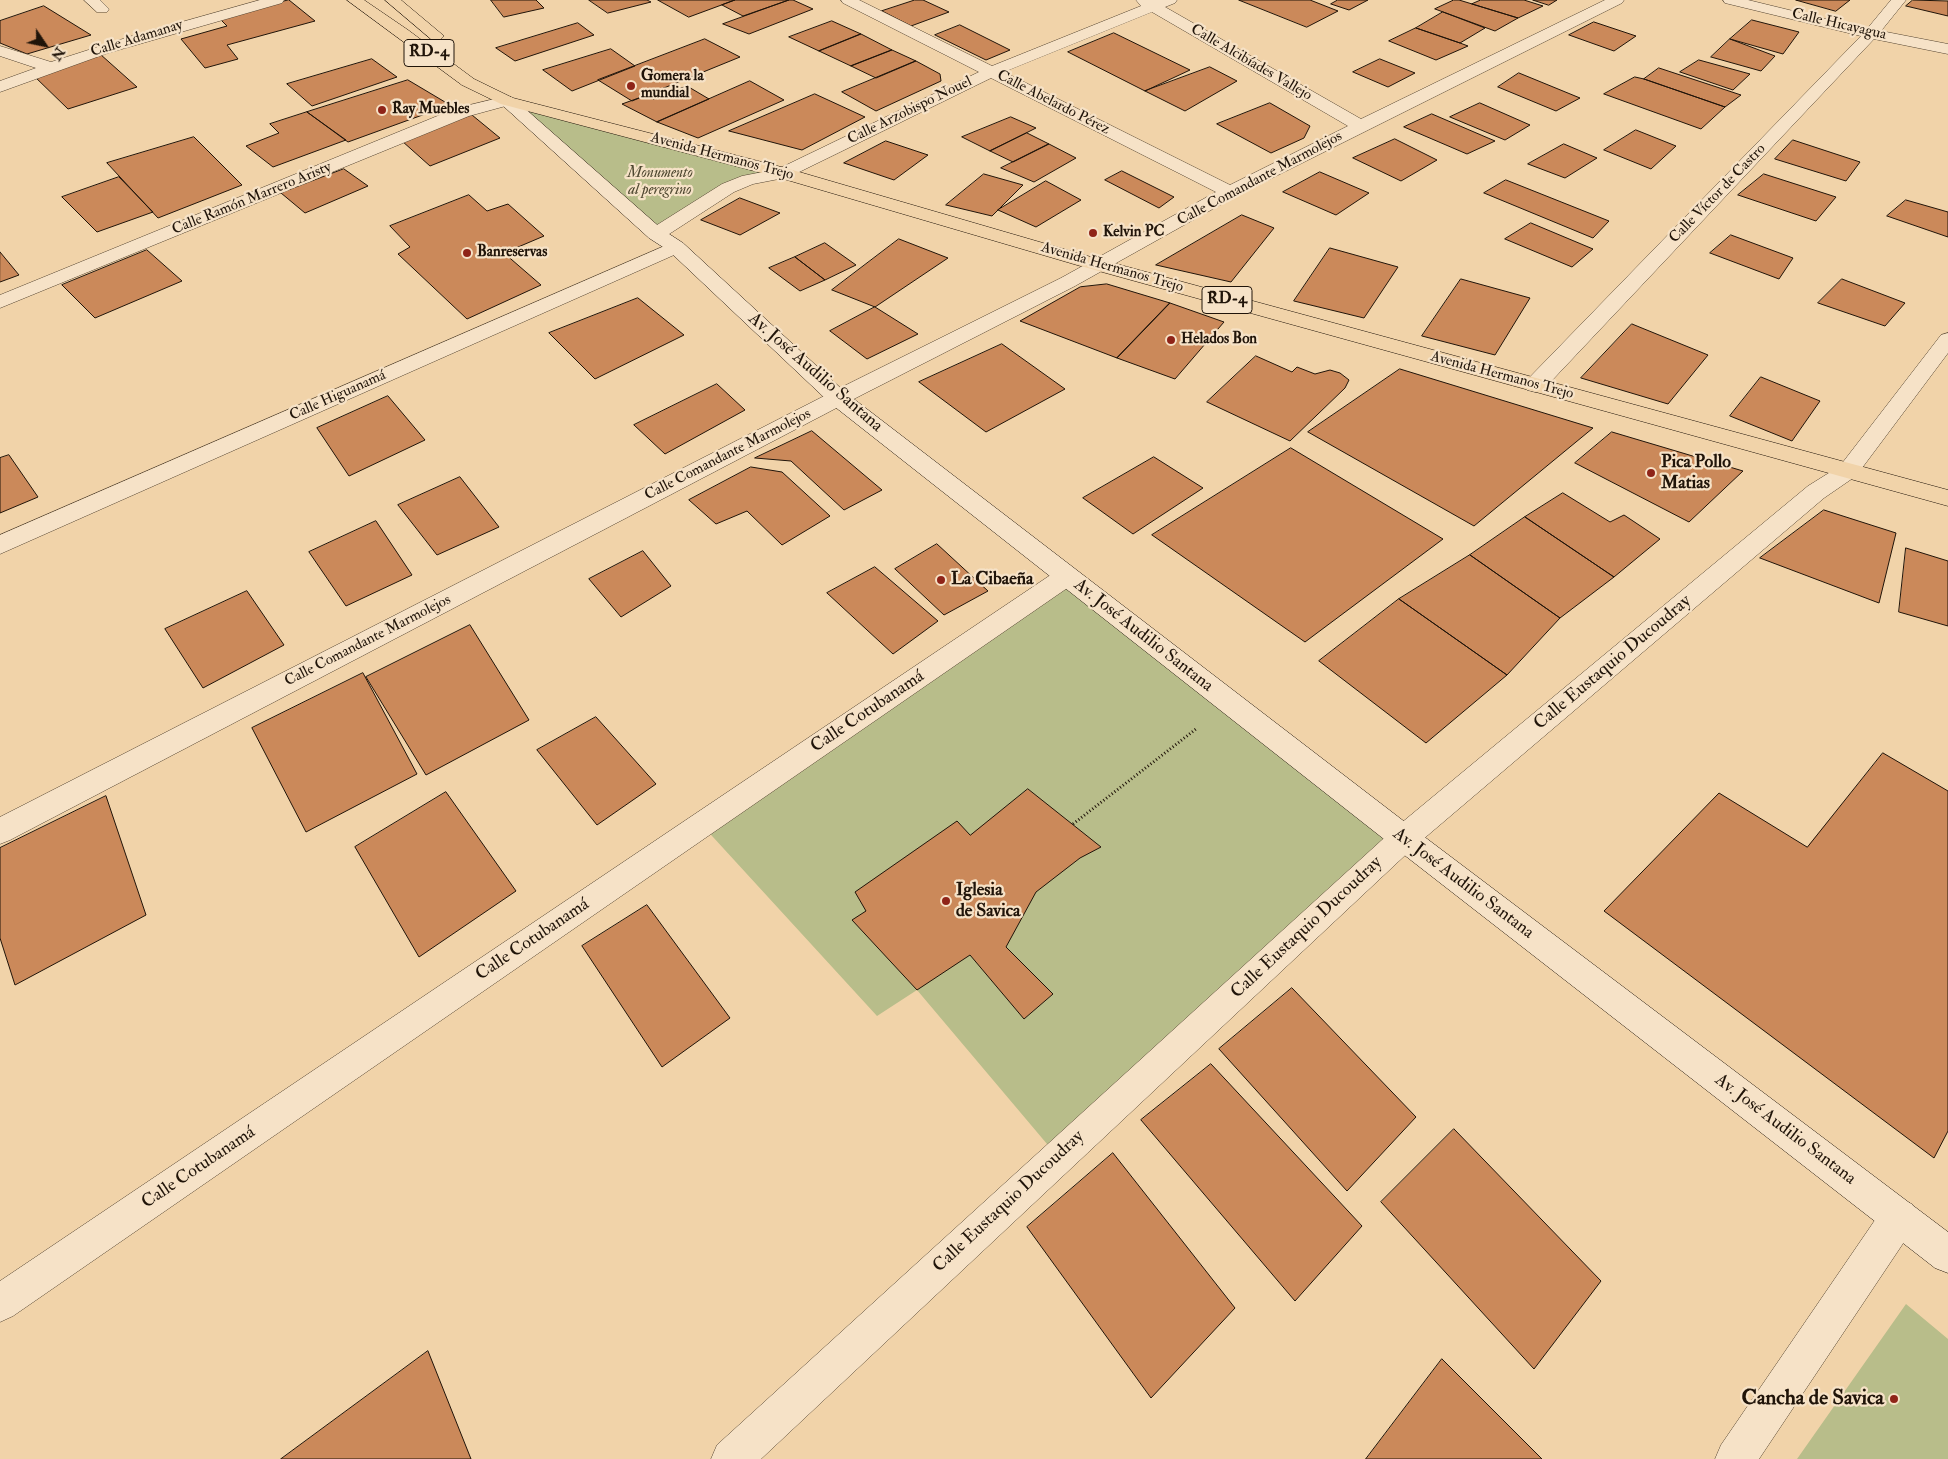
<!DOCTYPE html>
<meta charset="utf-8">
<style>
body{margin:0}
#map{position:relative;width:1948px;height:1459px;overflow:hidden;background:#f1d3a9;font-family:"IM FELL Double Pica",serif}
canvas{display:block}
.north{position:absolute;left:20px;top:20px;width:50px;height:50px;-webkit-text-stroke:4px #f6e2c7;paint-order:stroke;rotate:124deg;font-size:14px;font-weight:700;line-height:20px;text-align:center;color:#201409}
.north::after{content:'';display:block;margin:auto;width:18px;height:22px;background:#201409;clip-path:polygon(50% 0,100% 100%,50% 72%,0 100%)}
</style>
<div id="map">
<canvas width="1948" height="1459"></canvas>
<div class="north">N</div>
</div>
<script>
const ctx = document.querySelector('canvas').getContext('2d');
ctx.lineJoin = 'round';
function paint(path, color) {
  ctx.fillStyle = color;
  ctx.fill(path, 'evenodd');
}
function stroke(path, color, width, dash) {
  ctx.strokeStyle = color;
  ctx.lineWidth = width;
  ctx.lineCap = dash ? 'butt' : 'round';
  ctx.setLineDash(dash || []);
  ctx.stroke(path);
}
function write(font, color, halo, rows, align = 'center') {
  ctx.font = font + ' "IM FELL Double Pica",serif';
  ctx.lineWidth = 4.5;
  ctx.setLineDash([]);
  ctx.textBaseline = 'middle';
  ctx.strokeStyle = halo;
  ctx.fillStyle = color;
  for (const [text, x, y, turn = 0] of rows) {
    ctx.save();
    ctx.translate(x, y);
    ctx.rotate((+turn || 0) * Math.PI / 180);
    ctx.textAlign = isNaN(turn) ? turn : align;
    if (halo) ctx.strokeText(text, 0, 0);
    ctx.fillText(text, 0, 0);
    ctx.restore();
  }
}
const green = new Path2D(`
 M 507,101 L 783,173 L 755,179 L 656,234 Z
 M 1067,576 L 1404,838 L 1058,1157 L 917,990 L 877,1016 L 702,825 Z
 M 1906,1304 L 1948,1339 L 1948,1459 L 1797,1459 Z`);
const building = new Path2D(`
 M 289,0 L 315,21 L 227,45 L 238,59 L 205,68 L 181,39 L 227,26 L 219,18 Z
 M 491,0 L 536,0 L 544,8 L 504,17 Z
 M 589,0 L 647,0 L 651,2 L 608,13 Z
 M 658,0 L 735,0 L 689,17 Z
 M 735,0 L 789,0 L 743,16 L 722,5 Z
 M 789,0 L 793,0 L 813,9 L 749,34 L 723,24 Z
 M 915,0 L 923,0 L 949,12 L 911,26 L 882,11 Z
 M 1239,0 L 1310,0 L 1338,11 L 1307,27 Z
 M 1338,0 L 1368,0 L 1349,10 L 1331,4 Z
 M 1454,0 L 1459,0 L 1518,18 L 1495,31 L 1435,9 Z
 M 1481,0 L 1524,0 L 1543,6 L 1518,18 L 1472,4 Z
 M 1533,0 L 1557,0 L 1549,5 Z
 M 1796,0 L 1850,0 L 1836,11 Z
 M 1913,0 L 1948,1 L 1948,16 L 1906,6 Z
 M 44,6 L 91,35 L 27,54 L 0,43 L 0,21 Z
 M 1443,12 L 1485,28 L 1460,43 L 1416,28 Z
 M 1752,20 L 1799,32 L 1783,54 L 1730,39 Z
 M 832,21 L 861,34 L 819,51 L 789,37 Z
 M 1594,22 L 1636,36 L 1614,51 L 1569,35 Z
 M 578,23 L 594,35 L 515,61 L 496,48 Z
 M 960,25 L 1010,50 L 986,60 L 935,35 Z
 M 1416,28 L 1460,43 L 1468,46 L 1436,60 L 1389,41 Z
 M 1114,33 L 1190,70 L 1145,91 L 1068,52 Z
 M 861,34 L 892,50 L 851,66 L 819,51 Z
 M 705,39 L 740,57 L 632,101 L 598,80 Z
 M 1730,39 L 1775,56 L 1761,71 L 1711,57 Z
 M 611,49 L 635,66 L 572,91 L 543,70 Z
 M 892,50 L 916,61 L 876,78 L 851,66 Z
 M 100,54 L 137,87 L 68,109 L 33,75 Z
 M 372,59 L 397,77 L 312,106 L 287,84 Z
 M 1380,59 L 1415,73 L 1388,87 L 1353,72 Z
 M 1699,60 L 1750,74 L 1733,90 L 1680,72 Z
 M 916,61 L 940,74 L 941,81 L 876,111 L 842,92 Z
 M 1210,67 L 1237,81 L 1185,111 L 1145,91 Z
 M 1659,68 L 1741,95 L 1725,107 L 1644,79 Z
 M 1519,73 L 1580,98 L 1556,111 L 1498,87 Z
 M 1635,77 L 1644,79 L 1725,107 L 1701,129 L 1604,94 Z
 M 408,80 L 450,105 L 348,142 L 307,112 Z
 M 750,81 L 784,100 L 698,138 L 657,122 Z
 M 687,86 L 709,99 L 657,122 L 622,104 L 647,95 L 653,99 Z
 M 815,94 L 865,117 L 802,150 L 729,131 Z
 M 1270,103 L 1310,126 L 1304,138 L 1271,153 L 1217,124 Z
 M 1480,103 L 1530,125 L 1505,140 L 1450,117 Z
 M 307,112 L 346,140 L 273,167 L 246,146 L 279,133 L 270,124 Z
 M 1432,114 L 1495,141 L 1467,154 L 1404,127 Z
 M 472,115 L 500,138 L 430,166 L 402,141 Z
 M 1011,117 L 1036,128 L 990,151 L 962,137 Z
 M 1636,130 L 1676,146 L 1651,169 L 1604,150 Z
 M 1027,133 L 1049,144 L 1013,162 L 990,151 Z
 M 194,137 L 242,185 L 158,218 L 107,163 Z
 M 1395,139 L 1437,160 L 1401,181 L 1353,158 Z
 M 1793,140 L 1860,162 L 1846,181 L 1775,159 Z
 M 886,141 L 928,155 L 894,180 L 844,163 Z
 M 1049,144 L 1076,158 L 1034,182 L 1001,168 Z
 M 1564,144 L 1597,158 L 1565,178 L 1528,164 Z
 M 344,169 L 368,186 L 305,213 L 281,193 Z
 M 1122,171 L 1174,197 L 1159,208 L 1105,180 Z
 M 1320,172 L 1369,193 L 1336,215 L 1283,192 Z
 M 984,174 L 1023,185 L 992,216 L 946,205 Z
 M 1764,174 L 1836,197 L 1816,221 L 1738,195 Z
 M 119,177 L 153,212 L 97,232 L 62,197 Z
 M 1506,180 L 1609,221 L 1593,238 L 1484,193 Z
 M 1046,181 L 1081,200 L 1036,227 L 998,210 Z
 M 469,195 L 487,211 L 508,204 L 544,236 L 504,253 L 541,285 L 467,319 L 398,254 L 410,247 L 390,226 Z
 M 740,198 L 780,213 L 740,235 L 701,220 Z
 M 1906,200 L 1948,212 L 1948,237 L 1887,216 Z
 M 1242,215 L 1274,228 L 1231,282 L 1156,265 Z
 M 1531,223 L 1593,249 L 1572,267 L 1505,239 Z
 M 1731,235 L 1793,258 L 1779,279 L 1710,253 Z
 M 899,239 L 948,258 L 875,307 L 832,290 Z
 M 825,243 L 856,265 L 825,280 L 795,257 Z
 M 1330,248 L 1398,267 L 1364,318 L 1294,301 Z
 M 147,250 L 182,281 L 95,318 L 62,285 Z
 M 0,252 L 19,275 L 0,282 Z
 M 795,257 L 825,280 L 800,291 L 769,268 Z
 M 1461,279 L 1530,298 L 1495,355 L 1422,336 Z
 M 1842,279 L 1905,303 L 1885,326 L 1818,303 Z
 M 1107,284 L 1170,303 L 1117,358 L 1020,321 L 1080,287 Z
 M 638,298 L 684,335 L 595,379 L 549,333 Z
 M 1170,303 L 1224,322 L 1175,379 L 1117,358 Z
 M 875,307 L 918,334 L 867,359 L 830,331 Z
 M 1632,324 L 1708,355 L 1668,404 L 1581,378 Z
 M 1002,344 L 1065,389 L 986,432 L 919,382 Z
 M 1256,356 L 1292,372 L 1297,367 L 1315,374 L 1330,370 L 1340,373 L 1349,380 L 1345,388 L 1290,441 L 1207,402 Z
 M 1400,369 L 1593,428 L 1474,526 L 1308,432 Z
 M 1761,377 L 1820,401 L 1792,441 L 1730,416 Z
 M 717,384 L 745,410 L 665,454 L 634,425 Z
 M 388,396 L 425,440 L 349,476 L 317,428 Z
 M 812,431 L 882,490 L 844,510 L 791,461 L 755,458 Z
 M 1612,432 L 1743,471 L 1689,522 L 1575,463 Z
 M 1291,448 L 1443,539 L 1305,642 L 1152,535 Z
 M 9,455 L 38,497 L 0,513 L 0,458 Z
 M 1154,457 L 1203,488 L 1133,534 L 1083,498 Z
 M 751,467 L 782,472 L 830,516 L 782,545 L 747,511 L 716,524 L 689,500 Z
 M 460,477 L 499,527 L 437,555 L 398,505 Z
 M 1563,493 L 1610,522 L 1624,515 L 1660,539 L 1614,577 L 1525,517 Z
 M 1824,510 L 1896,533 L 1879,603 L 1760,558 Z
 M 1525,517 L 1614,577 L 1560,618 L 1470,555 Z
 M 376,521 L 412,575 L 346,606 L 309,552 Z
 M 937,544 L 988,591 L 944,615 L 895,569 Z
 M 1906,548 L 1948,561 L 1948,626 L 1899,612 Z
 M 643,551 L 671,586 L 621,617 L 589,579 Z
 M 1470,555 L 1560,618 L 1507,675 L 1399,599 Z
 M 875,567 L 938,621 L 893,654 L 827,593 Z
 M 247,591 L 284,645 L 203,688 L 165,629 Z
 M 1399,599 L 1507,675 L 1426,743 L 1319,661 Z
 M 470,625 L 529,720 L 426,775 L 366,677 Z
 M 363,673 L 417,774 L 306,832 L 252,728 Z
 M 596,717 L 656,784 L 597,825 L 537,750 Z
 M 1883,753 L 1948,791 L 1948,1131 L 1934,1158 L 1604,911 L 1719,793 L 1807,847 Z
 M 1028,789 L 1101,847 L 1080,858 L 1036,892 L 1006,947 L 1053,994 L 1024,1019 L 970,955 L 917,990 L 852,920 L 866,911 L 855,892 L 957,821 L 970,835 Z
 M 446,792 L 516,891 L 419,957 L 355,847 Z
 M 106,796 L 146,915 L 15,985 L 0,938 L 0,848 Z
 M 647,905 L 730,1018 L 662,1067 L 582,946 Z
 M 1292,988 L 1416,1117 L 1347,1191 L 1219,1049 Z
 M 1211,1064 L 1362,1226 L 1295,1301 L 1141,1120 Z
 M 1454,1129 L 1601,1281 L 1534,1369 L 1381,1202 Z
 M 1113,1153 L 1235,1308 L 1151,1398 L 1027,1227 Z
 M 428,1351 L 471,1459 L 281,1459 Z
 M 1442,1359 L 1542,1459 L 1366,1459 Z`);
const path = new Path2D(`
 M 1073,824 L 1196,729`);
const service = new Path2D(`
 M 84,0 L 100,0 L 109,9 L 107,12 L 97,12 Z`);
const minor = new Path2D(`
 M 260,0 L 284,0 L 282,3 L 108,53 L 0,92 L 0,81 L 36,68 L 0,56 L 0,46 L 51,62 L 132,36 Z
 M 841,0 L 859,0 L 992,66 L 1141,6 L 1136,0 L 1177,0 L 1175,3 L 1165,7 L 1361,119 L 1605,0 L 1624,0 L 1622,3 L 1236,196 L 1075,286 L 846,403 L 10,840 L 0,844 L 0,817 L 830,393 L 1061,278 L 1216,192 L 991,78 L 789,177 L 753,184 L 734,192 L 663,238 L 656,240 L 649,238 L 647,234 L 649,230 L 722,184 L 742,176 L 778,169 L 979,72 L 843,3 ZM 1152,12 L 1348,126 L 1230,185 L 1004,72 Z
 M 1723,0 L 1748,0 L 1867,29 L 1891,0 L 1906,0 L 1881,31 L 1948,44 L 1948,54 L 1874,39 L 1543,390 L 1535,392 L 1527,390 L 1524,385 L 1527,380 L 1861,36 L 1725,3 Z
 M 507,96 L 513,98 L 515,101 L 513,104 L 469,116 L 0,308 L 0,295 L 457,108 Z
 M 676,241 L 683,243 L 685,247 L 683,251 L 0,554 L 0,535 Z
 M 1948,333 L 1948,353 L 1856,476 L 1824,498 L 1414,847 L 761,1459 L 711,1459 L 717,1445 L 1394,829 L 1808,486 L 1840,466 L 1941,335 Z
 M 1067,567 L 1076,570 L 1079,576 L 1076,582 L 13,1316 L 0,1322 L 0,1281 L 1058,570 Z
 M 1899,1199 L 1912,1204 L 1917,1217 L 1912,1230 L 1759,1459 L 1715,1459 L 1721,1445 L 1886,1204 Z`);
const secondary = new Path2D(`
 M 507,96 L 513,98 L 663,230 L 683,243 L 846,393 L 1414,829 L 1948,1232 L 1948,1273 L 1935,1268 L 1394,847 L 830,403 L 669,251 L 649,238 L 501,104 L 499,101 L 501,98 Z`);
const primary = new Path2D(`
 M 347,0 L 364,0 L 408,30 L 474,79 L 513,98 L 789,169 L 1091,257 L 1948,490 L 1948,506 L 1077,265 L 777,177 L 501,104 L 462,85 Z
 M 385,0 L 401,0 L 444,36 L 441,39 L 431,39 Z`);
const markers = [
 [631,86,5,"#8f2418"],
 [382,110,5,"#8f2418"],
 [1093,233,5,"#8f2418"],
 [467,253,5,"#8f2418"],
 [1171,340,5,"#8f2418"],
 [1651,473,5,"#8f2418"],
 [941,580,5,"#8f2418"],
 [946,901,5,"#8f2418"],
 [1894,1399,5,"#8f2418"]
];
const farStreetnames = [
 ["Calle Hicayagua",1839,25,13],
 ["Calle Adamanay",137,39,-17],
 ["Calle Alcibíades Vallejo",1251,63,30],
 ["Calle Abelardo Pérez",1053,103,27],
 ["Calle Arzobispo Nouel",910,111,-26],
 ["Avenida Hermanos Trejo",722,157,15],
 ["Calle Comandante Marmolejos",1260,179,-28],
 ["Calle Víctor de Castro",1718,194,-46],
 ["Calle Ramón Marrero Aristy",252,199,-22],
 ["Avenida Hermanos Trejo",1112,268,16],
 ["Avenida Hermanos Trejo",1502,376,15],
 ["Calle Higuanamá",338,396,-24],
 ["Calle Comandante Marmolejos",728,455,-27],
 ["Calle Comandante Marmolejos",368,641,-27]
];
const farPoinames = [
 ["Gomera la",641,77],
 ["mundial",641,94],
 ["Ray Muebles",392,110],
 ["Kelvin PC",1103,233],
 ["Banreservas",477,253],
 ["Helados Bon",1181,340]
];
const farParknames = [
 ["Monumento",660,174],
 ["al peregrino",660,191]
];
const shields = [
 [429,53,50],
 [1227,300,50]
];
const shieldNames = [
 ["RD-4",429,53],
 ["RD-4",1227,300]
];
const streetNames = [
 ["Av. José Audilio Santana",815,373,41],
 ["Av. José Audilio Santana",1143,636,38],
 ["Calle Eustaquio Ducoudray",1613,663,-40],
 ["Calle Cotubanamá",868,712,-34],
 ["Av. José Audilio Santana",1463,884,37],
 ["Calle Eustaquio Ducoudray",1307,928,-43],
 ["Calle Cotubanamá",533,940,-34],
 ["Av. José Audilio Santana",1785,1130,37],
 ["Calle Cotubanamá",199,1168,-34],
 ["Calle Eustaquio Ducoudray",1009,1202,-43]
];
const poiNames = [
 ["Pica Pollo",1661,463],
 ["Matias",1661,484],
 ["La Cibaeña",951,580],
 ["Iglesia",956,891],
 ["de Savica",956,912]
];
const nearPoinames = [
 ["Cancha de Savica",1884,1399]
];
paint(green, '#b8bd8a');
paint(building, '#cb895a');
stroke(building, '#201409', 1);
stroke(service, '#544431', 1);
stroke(minor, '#544431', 1);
stroke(secondary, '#201409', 1);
stroke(primary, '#201409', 1);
stroke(path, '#201409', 3, [1, 2.5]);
paint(service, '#f6e2c7');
paint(minor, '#f6e2c7');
paint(secondary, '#f6e2c7');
paint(primary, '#f1d3a9');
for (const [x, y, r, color] of markers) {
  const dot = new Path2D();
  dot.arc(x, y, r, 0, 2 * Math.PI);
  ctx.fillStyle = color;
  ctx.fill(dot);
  stroke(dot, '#f6e2c7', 2);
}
write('15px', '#201409', '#f6e2c7', farStreetnames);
write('bold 15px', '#201409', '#f6e2c7', farPoinames, 'left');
write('italic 15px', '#4e4730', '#f6e2c7', farParknames);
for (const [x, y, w] of shields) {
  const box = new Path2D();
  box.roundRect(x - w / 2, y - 13.5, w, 27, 4);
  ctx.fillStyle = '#f6e2c7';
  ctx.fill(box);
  stroke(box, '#201409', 1);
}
write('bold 16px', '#201409', null, shieldNames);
write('18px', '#201409', '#f6e2c7', streetNames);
write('bold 18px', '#201409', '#f6e2c7', poiNames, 'left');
write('bold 21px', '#201409', '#f6e2c7', nearPoinames, 'right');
</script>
